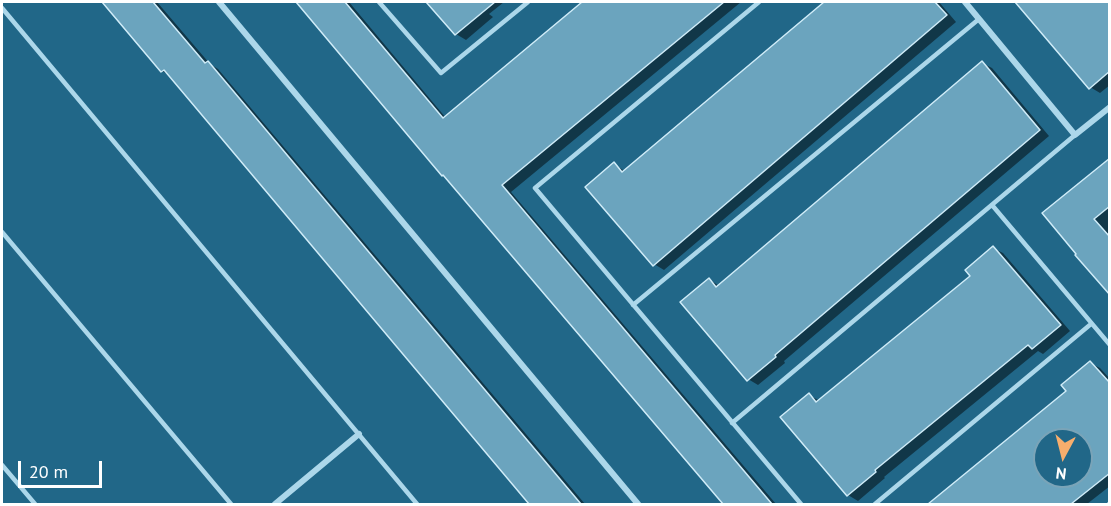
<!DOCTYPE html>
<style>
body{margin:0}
#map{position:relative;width:1111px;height:506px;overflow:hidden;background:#216788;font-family:"PT Sans",sans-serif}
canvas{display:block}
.frame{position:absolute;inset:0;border:3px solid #fff;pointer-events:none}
.north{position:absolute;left:1033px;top:428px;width:60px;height:60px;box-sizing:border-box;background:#216788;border:2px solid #7aa4b8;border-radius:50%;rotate:187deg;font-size:16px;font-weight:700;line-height:24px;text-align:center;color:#fff}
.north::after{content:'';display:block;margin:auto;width:21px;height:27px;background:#f7ae6d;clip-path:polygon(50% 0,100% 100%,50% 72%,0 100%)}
.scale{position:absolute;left:18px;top:461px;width:84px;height:27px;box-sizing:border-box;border:3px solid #fff;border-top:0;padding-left:8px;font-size:18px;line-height:21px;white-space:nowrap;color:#fff;-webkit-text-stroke:4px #216788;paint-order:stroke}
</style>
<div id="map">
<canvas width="1111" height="506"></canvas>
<div class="frame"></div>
<div class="north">N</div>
<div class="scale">20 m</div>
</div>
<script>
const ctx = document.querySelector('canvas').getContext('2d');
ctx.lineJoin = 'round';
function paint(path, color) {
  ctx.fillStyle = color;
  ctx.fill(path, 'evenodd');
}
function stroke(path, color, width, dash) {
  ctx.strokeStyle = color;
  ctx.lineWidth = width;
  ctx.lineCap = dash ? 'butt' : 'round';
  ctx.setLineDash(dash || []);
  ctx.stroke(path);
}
const shadow = new Path2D(`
 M 104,2 L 157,2 L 210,64 L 218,69 L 585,504 L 531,504 L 171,76 L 162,71 Z
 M 298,2 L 349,2 L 446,118 L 584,2 L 741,2 L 511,192 L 776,504 L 725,504 L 447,177 L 443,174 Z
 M 428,2 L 504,2 L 489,14 L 493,17 L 466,40 L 456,34 Z
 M 826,2 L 939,2 L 956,22 L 664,270 L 654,264 L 614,164 L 626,172 Z
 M 1017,2 L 1110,2 L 1110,85 L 1100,93 L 1090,87 Z
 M 982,63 L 992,68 L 1049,136 L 784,361 L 785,363 L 758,385 L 748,379 L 709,279 L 719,286 Z
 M 1110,160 L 1110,293 L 1077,255 Z
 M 993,248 L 1003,253 L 1070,331 L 1043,354 L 1038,351 L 884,477 L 885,478 L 858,501 L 848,495 L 809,395 L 820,401 L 972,276 Z
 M 1090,363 L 1100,368 L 1110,379 L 1110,486 L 1087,504 L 931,504 L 1068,391 ZM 1045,440 L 1081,440 L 1081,476 L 1045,476 Z`);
const building = new Path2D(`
 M 102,2 L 153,2 L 205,63 L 208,61 L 581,504 L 529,504 L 164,70 L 161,72 Z
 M 296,2 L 345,2 L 443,118 L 582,2 L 724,2 L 502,185 L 772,504 L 723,504 L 443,175 L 442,176 Z
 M 426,2 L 495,2 L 455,35 Z
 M 824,2 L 935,2 L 947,15 L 653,266 L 585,187 L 614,162 L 622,172 Z
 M 1015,2 L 1110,2 L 1110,71 L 1089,89 Z
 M 982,61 L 1040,130 L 775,355 L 776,357 L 747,381 L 680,302 L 709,278 L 716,287 Z
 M 1110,158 L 1110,206 L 1094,219 L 1110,237 L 1110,295 L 1075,255 L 1076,254 L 1042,213 Z
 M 993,246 L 1061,325 L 1032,349 L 1028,345 L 875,470 L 876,472 L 847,496 L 780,417 L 809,393 L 816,402 L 970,276 L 965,270 Z
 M 1090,361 L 1110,383 L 1110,473 L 1071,504 L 928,504 L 1066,391 L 1061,385 ZM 1045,440 L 1081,440 L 1081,476 L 1045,476 Z`);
const service = new Path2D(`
 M 379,2 L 441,73 L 528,2
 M 759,2 L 535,188 L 801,504
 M 2,8 L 417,504
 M 992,205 L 1110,345
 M 2,232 L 231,504
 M 633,305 L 979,19
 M 732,423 L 1075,135
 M 2,465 L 35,504
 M 875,504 L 1091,324
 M 1109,504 L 1110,504`);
const minor = new Path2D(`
 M 219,2 L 638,504
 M 965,2 L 1075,135 L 1110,107
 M 275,504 L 359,434`);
paint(shadow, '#0007');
paint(building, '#6ba4be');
stroke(building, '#d0ecf8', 1.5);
stroke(service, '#acd7ea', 4.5);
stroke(minor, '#acd7ea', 6);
</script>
